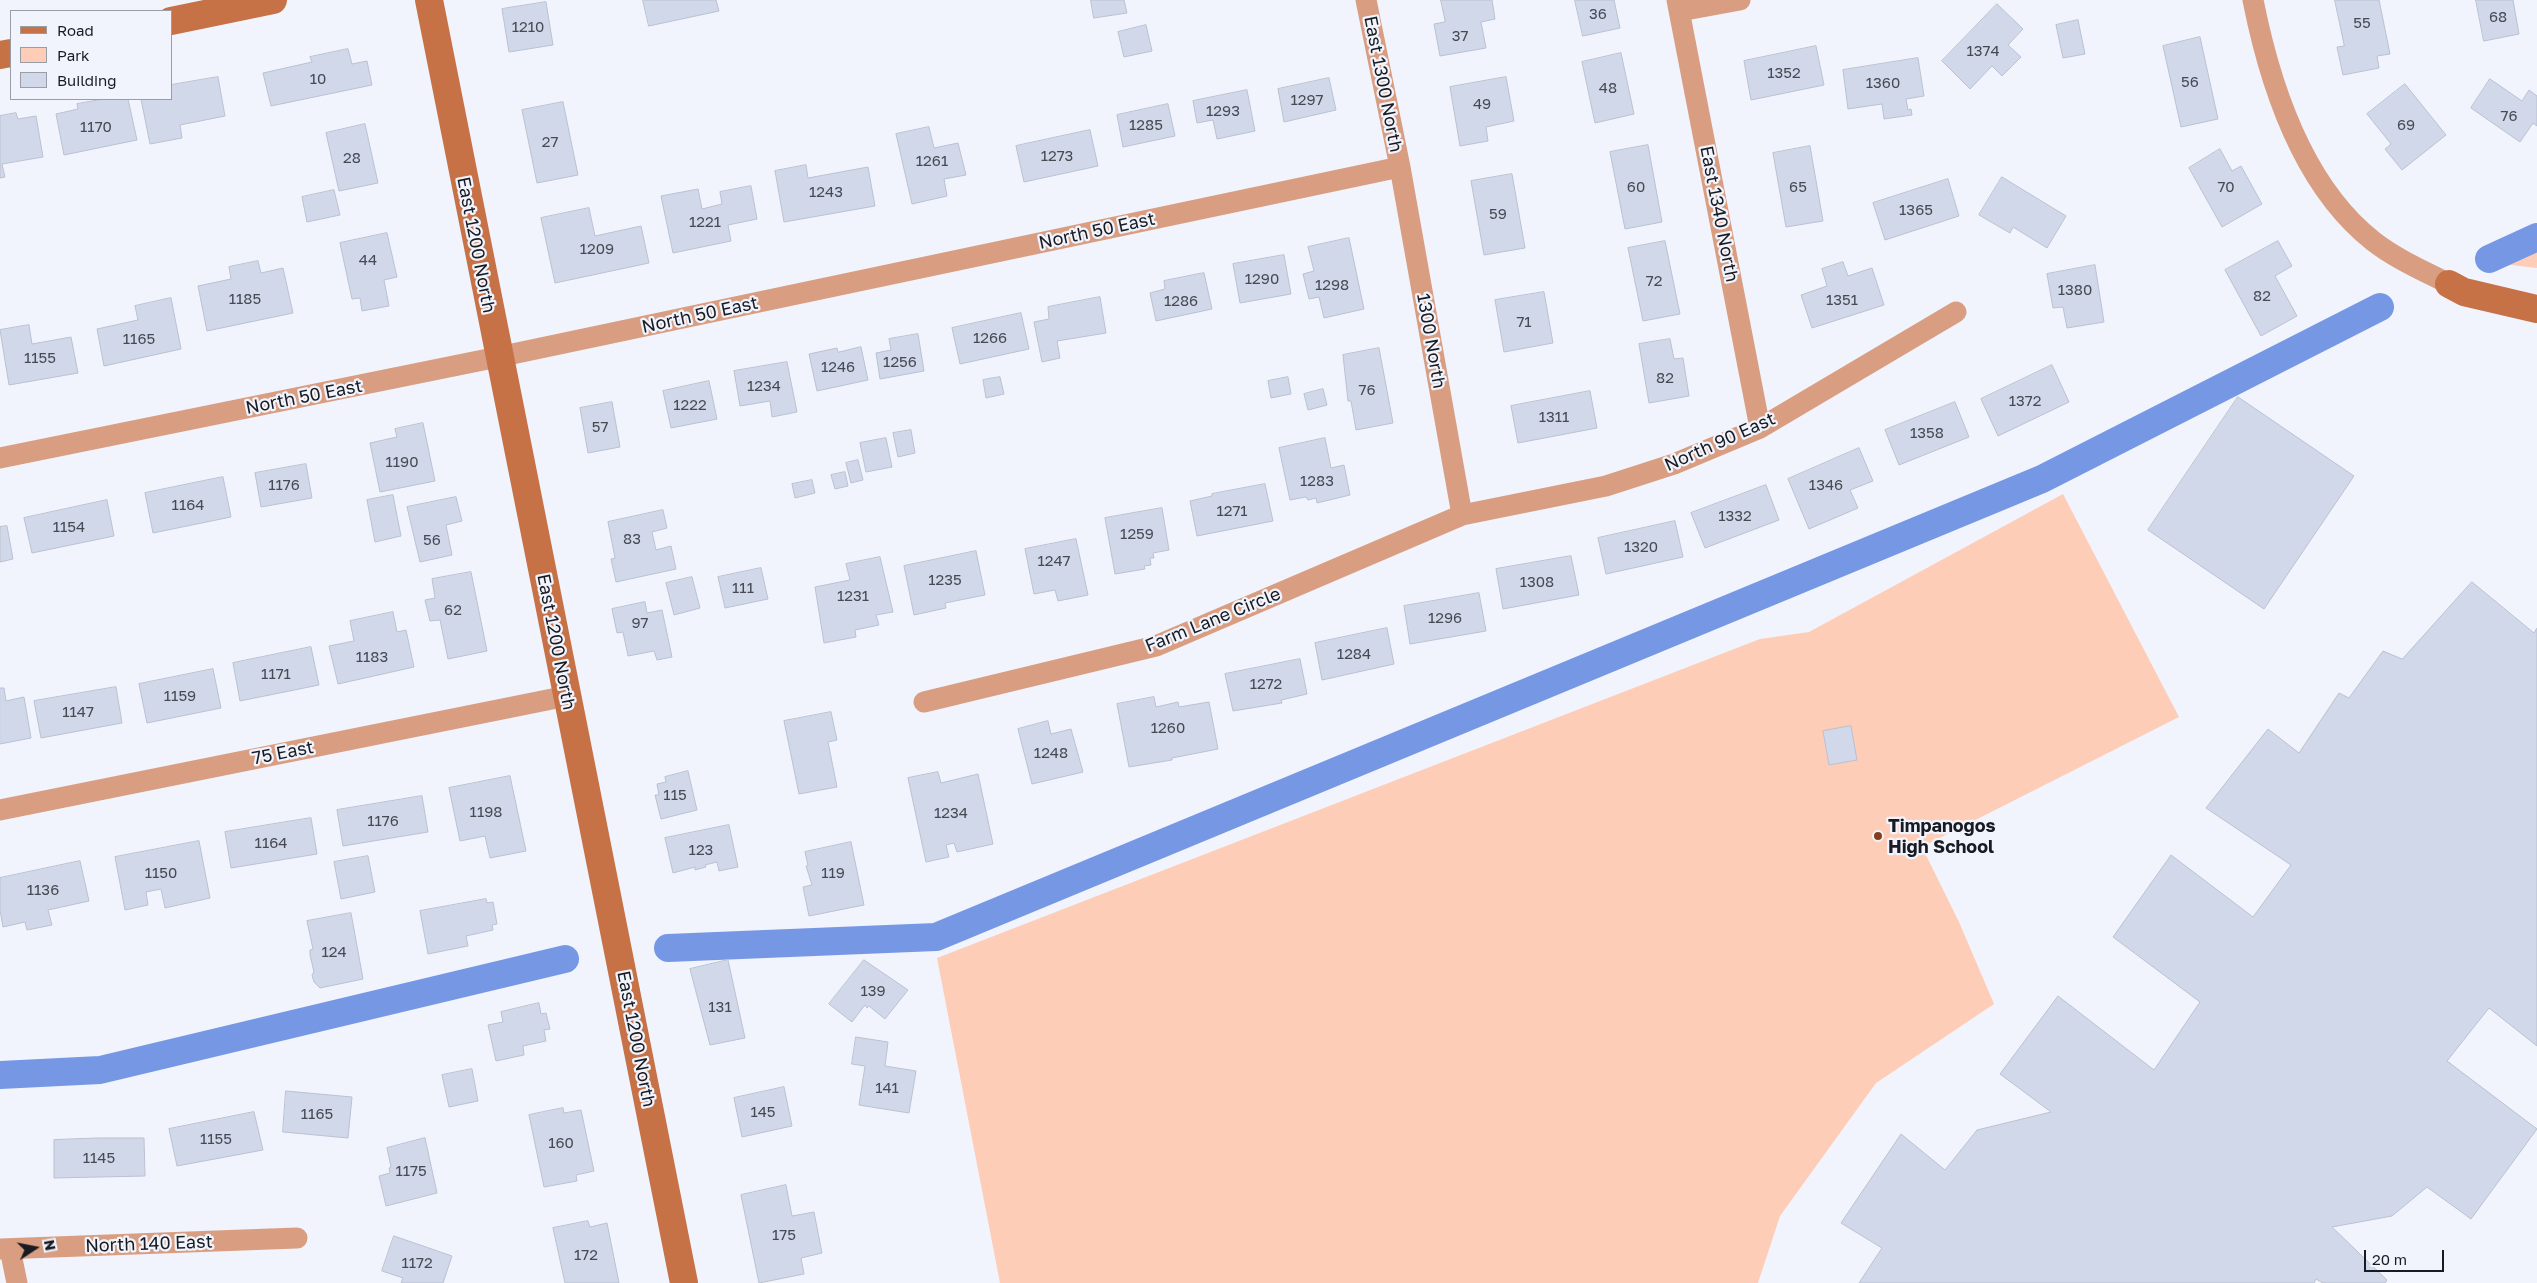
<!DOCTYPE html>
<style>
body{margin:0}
#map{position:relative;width:2537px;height:1283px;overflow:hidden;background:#f1f4fc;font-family:"Golos Text",sans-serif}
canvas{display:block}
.legend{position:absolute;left:10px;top:10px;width:162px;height:90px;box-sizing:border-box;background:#f1f4fc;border:1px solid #9a9da4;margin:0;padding:6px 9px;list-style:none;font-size:15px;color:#181b21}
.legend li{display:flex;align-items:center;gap:10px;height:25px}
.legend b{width:25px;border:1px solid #9a9da4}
.north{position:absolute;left:10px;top:1223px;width:50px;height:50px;-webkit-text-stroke:4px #f1f4fc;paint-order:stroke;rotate:79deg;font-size:14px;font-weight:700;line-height:20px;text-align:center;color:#181b21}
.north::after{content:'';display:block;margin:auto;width:18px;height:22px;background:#181b21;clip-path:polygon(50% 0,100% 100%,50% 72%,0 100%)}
.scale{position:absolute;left:2364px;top:1250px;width:80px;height:22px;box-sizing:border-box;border:2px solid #181b21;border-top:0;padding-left:6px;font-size:15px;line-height:18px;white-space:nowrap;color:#181b21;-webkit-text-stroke:4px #f1f4fc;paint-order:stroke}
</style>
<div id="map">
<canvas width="2537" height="1283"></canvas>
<ul class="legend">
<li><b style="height:6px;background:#c77147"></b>Road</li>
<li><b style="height:14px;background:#fecdb7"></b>Park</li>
<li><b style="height:14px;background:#d0d8e9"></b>Building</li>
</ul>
<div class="north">N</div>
<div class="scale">20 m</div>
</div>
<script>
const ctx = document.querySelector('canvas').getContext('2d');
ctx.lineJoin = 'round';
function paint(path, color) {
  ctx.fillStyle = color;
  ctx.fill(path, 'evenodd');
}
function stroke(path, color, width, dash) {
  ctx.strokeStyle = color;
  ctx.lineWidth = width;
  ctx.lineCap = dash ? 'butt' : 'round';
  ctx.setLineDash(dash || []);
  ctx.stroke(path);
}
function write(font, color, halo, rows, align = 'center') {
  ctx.font = font + ' "Golos Text",sans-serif';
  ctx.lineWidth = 4.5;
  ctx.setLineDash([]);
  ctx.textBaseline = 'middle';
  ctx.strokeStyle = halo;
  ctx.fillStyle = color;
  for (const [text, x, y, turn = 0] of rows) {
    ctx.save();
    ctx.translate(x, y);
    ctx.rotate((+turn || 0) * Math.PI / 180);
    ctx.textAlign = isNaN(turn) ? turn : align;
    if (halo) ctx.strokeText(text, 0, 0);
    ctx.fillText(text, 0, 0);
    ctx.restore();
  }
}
const green = new Path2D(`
 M 2537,244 L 2537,268 L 2493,263 Z
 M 2063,494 L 2179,717 L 1922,847 L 1959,922 L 1994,1004 L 1876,1083 L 1780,1216 L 1758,1283 L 1000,1283 L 937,958 L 1760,639 L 1809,632 Z`);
const canal = new Path2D(`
 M 2489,259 L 2537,237
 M 668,948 L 936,937 L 2042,479 L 2380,307
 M 0,1075 L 100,1070 L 565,959`);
const building = new Path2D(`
 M 643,0 L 716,0 L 719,11 L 649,26 Z
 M 1091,0 L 1124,0 L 1127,13 L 1094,18 Z
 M 1441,0 L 1492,0 L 1495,19 L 1481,22 L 1486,48 L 1440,56 L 1434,24 L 1445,22 Z
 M 1575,0 L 1614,0 L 1620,28 L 1583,36 Z
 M 2335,0 L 2379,0 L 2390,54 L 2377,56 L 2379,68 L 2343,75 L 2337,47 L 2344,46 Z
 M 2476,0 L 2513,0 L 2519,34 L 2484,41 Z
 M 546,2 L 553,45 L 509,52 L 502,9 Z
 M 1997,4 L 2023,29 L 2008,45 L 2021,57 L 2002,76 L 1992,66 L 1970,89 L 1942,61 Z
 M 2078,20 L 2085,54 L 2063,58 L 2056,25 Z
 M 1146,25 L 1152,51 L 1124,57 L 1118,32 Z
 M 2200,37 L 2218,119 L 2181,127 L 2163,46 Z
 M 1816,46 L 1824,85 L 1751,100 L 1744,61 Z
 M 348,49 L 352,64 L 367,61 L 372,85 L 271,106 L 263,73 L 312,62 L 310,57 Z
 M 1621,53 L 1634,114 L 1595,123 L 1582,62 Z
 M 1918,58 L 1924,96 L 1906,99 L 1908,110 L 1911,109 L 1912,115 L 1884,119 L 1882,104 L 1848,109 L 1843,70 Z
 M 218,77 L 225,116 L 180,125 L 182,138 L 150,144 L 141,99 L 171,99 L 171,85 Z
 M 1506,77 L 1514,121 L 1486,127 L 1488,141 L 1460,146 L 1450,87 Z
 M 1329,78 L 1336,110 L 1284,122 L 1278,89 Z
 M 2490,79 L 2522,101 L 2529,90 L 2537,96 L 2537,126 L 2533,123 L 2520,142 L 2471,108 Z
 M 2405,84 L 2446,135 L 2402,170 L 2385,149 L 2391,144 L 2367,114 Z
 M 1247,90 L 1255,131 L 1217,139 L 1213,120 L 1197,123 L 1193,101 Z
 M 104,99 L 128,99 L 137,140 L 64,155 L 56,114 L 78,109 L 77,104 Z
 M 563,102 L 578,175 L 537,183 L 522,110 Z
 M 1168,104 L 1175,136 L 1123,147 L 1117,115 Z
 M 16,113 L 18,119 L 36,116 L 43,157 L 2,164 L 5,177 L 0,178 L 0,116 Z
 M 365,124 L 378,183 L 339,191 L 326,133 Z
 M 929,127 L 934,148 L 958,143 L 966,175 L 944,179 L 947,196 L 912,204 L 896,134 Z
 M 1090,130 L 1098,166 L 1024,182 L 1016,146 Z
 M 1648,145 L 1662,222 L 1625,229 L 1610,152 Z
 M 1810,146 L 1823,221 L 1786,227 L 1773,153 Z
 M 2220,149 L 2232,171 L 2241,166 L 2262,204 L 2222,227 L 2189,168 Z
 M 806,165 L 808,178 L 868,167 L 875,206 L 784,222 L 775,171 Z
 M 1512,174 L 1525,248 L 1484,255 L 1471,181 Z
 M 2002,177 L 2066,216 L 2047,248 L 2013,227 L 2010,233 L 1979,215 Z
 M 1948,179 L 1959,216 L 1885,240 L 1873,203 Z
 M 751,186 L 757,219 L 728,225 L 731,241 L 673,253 L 661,196 L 698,189 L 702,209 L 722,204 L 720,192 Z
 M 334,190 L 340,215 L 307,222 L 302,197 Z
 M 589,208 L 595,236 L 641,226 L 649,263 L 555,283 L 541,218 Z
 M 387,233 L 397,277 L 384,280 L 389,306 L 362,311 L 360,298 L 352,299 L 340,243 Z
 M 1349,238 L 1364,309 L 1324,318 L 1319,297 L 1309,299 L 1303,274 L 1314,271 L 1308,247 Z
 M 1665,241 L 1680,314 L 1643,321 L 1628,248 Z
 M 2278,241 L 2292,266 L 2275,276 L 2297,316 L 2261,336 L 2225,270 Z
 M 1284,255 L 1291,294 L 1240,303 L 1233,264 Z
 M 258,261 L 261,273 L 283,268 L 293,313 L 207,331 L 198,286 L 231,279 L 229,267 Z
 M 1843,262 L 1848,276 L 1872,268 L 1884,305 L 1812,328 L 1801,295 L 1827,286 L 1822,269 Z
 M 2095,265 L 2104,322 L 2067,328 L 2063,307 L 2053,308 L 2047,274 Z
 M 1204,273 L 1212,309 L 1156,321 L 1150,293 L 1165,289 L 1164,281 Z
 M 1544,292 L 1553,343 L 1504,352 L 1495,300 Z
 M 1100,297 L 1106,333 L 1057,341 L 1060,358 L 1042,362 L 1034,322 L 1049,319 L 1048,307 Z
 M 171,298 L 181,349 L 104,366 L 97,329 L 138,320 L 135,306 Z
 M 1021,313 L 1029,349 L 960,364 L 952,328 Z
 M 29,325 L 32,344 L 71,337 L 78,373 L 9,385 L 0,330 Z
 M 918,334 L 924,371 L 880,379 L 876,353 L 891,350 L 889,339 Z
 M 1670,339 L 1674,359 L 1683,358 L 1689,396 L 1649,403 L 1639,344 Z
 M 861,347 L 868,380 L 817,391 L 809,354 L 837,348 L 838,352 Z
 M 1379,348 L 1393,423 L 1356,430 L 1351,401 L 1348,401 L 1343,355 Z
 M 787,362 L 797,412 L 772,417 L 770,401 L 740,406 L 734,371 Z
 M 2052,365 L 2069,402 L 1998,436 L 1981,399 Z
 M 1000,377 L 1004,394 L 986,398 L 983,380 Z
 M 1288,377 L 1291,394 L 1271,398 L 1268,381 Z
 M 709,381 L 717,419 L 671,428 L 663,391 Z
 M 1323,389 L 1327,405 L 1308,410 L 1304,394 Z
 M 1590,391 L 1597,428 L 1518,443 L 1511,406 Z
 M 2238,397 L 2354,476 L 2264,609 L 2148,530 Z
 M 612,402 L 620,447 L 588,453 L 580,408 Z
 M 1955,402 L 1969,437 L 1899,465 L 1885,430 Z
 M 423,423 L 435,481 L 380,492 L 370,443 L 397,437 L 395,429 Z
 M 911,430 L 915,453 L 898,457 L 893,433 Z
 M 886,438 L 892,467 L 866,472 L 860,443 Z
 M 1325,438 L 1331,468 L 1344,465 L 1350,495 L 1317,503 L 1316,498 L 1308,500 L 1306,497 L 1290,500 L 1279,448 Z
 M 1859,448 L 1873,481 L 1850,490 L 1858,508 L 1809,529 L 1788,479 Z
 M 858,460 L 863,480 L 851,483 L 846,463 Z
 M 306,464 L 312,498 L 261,507 L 255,473 Z
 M 845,472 L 848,486 L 835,489 L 831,475 Z
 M 223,477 L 231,517 L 153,533 L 145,493 Z
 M 812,480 L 815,493 L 795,498 L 792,484 Z
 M 1265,484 L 1273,521 L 1197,536 L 1190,501 L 1212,496 L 1212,494 Z
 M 1766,485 L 1779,520 L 1705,548 L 1691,513 Z
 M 393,495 L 401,536 L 375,542 L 367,500 Z
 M 456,497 L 462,521 L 446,525 L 452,555 L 420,562 L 407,507 Z
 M 107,500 L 114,536 L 32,553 L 24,518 Z
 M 1162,508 L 1169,550 L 1153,553 L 1154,558 L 1150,558 L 1151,565 L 1144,566 L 1145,569 L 1115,574 L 1105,518 Z
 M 663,510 L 667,528 L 652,532 L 656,550 L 671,546 L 676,569 L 616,582 L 611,559 L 615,558 L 608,522 Z
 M 1675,521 L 1683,557 L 1606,574 L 1598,538 Z
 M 7,526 L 13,559 L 0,562 L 0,527 Z
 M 1076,539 L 1088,595 L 1058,601 L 1055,590 L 1034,594 L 1025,549 Z
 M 976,551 L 985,595 L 945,603 L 946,608 L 914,615 L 904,566 Z
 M 1571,556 L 1579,595 L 1503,609 L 1496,569 Z
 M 880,557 L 893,612 L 876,615 L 879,625 L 855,630 L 856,637 L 824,643 L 815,587 L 850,580 L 846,564 Z
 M 761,568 L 768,599 L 725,608 L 718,577 Z
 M 471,572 L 487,651 L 448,659 L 440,620 L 430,621 L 425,600 L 435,598 L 432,579 Z
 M 692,577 L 700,608 L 674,615 L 666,583 Z
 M 2472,582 L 2534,633 L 2537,628 L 2537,1046 L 2489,1008 L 2447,1061 L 2537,1129 L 2471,1219 L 2427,1187 L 2392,1216 L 2332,1227 L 2387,1280 L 2385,1283 L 2323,1283 L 2316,1279 L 2314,1283 L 1859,1283 L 1882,1248 L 1841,1223 L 1901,1134 L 1945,1170 L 1977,1130 L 2051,1112 L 2000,1074 L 2058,996 L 2154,1070 L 2200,1002 L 2113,937 L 2171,855 L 2253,917 L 2291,865 L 2206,808 L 2268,729 L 2299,753 L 2339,693 L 2349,698 L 2383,651 L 2402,659 Z
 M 1479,593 L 1486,631 L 1410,644 L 1404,606 Z
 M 645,602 L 647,613 L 662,610 L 672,657 L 657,660 L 654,651 L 628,656 L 623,632 L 617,633 L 612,609 Z
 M 393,612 L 397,632 L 406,630 L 414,667 L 338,684 L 329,646 L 354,641 L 350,621 Z
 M 1387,628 L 1394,664 L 1322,680 L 1315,643 Z
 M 311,647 L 319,685 L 240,701 L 233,663 Z
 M 1300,659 L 1307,694 L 1281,700 L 1282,703 L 1233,711 L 1225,674 Z
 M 213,669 L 221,708 L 147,723 L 139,684 Z
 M 116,687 L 122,723 L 41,738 L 34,701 Z
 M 0,688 L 4,688 L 6,701 L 24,697 L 31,738 L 0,744 Z
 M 1154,697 L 1156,707 L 1178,702 L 1179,707 L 1209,702 L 1218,749 L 1172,758 L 1172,760 L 1129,767 L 1117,704 Z
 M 831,712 L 837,740 L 828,742 L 837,787 L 799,794 L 784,721 Z
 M 1048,721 L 1051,734 L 1071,729 L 1083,772 L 1032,784 L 1018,729 Z
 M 1851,726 L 1857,760 L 1829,765 L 1823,731 Z
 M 688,771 L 697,810 L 661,819 L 655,795 L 659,795 L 657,784 L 666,782 L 665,777 Z
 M 938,772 L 941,783 L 978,774 L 993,844 L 957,852 L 954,843 L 946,845 L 949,857 L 926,862 L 908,778 Z
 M 510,776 L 526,851 L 490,858 L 485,836 L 460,841 L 449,788 Z
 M 422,796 L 428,832 L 343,846 L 337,810 Z
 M 311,818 L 317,854 L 231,868 L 225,832 Z
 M 729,825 L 738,867 L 719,871 L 717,862 L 705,865 L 706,867 L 695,870 L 695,867 L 673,873 L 665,838 Z
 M 199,841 L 210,898 L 165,908 L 161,889 L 146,892 L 148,905 L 125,910 L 115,857 Z
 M 851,842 L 864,905 L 809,916 L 803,887 L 812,885 L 806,866 L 808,865 L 805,852 Z
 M 368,856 L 375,892 L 341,899 L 334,862 Z
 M 80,861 L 89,901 L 48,910 L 52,925 L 27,930 L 25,922 L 3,927 L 0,910 L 0,878 Z
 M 486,899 L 487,903 L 493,902 L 497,924 L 492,925 L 493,930 L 466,936 L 468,946 L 428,954 L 420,911 Z
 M 351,913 L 363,979 L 320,988 L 314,982 L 312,975 L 314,972 L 310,955 L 310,950 L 313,949 L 307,921 Z
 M 728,960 L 745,1038 L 710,1045 L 690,969 Z
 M 864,960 L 908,990 L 885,1019 L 869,1006 L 867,1008 L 865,1005 L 852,1022 L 829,1004 Z
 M 539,1003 L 541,1014 L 546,1013 L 550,1029 L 544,1030 L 546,1041 L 523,1046 L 524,1055 L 496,1061 L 488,1025 L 503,1022 L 501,1012 Z
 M 856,1037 L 888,1042 L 885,1066 L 916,1071 L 909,1113 L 859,1105 L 865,1066 L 852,1064 Z
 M 472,1069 L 478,1101 L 449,1107 L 442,1075 Z
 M 784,1087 L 792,1126 L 742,1137 L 734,1098 Z
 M 286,1091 L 352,1097 L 348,1138 L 283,1132 Z
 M 563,1108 L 564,1113 L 581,1110 L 594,1171 L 576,1175 L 577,1181 L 544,1187 L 529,1115 Z
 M 254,1112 L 263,1150 L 177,1166 L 169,1129 Z
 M 97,1138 L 144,1138 L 145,1176 L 54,1178 L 54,1140 Z
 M 425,1138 L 437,1193 L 386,1206 L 379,1176 L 390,1173 L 389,1168 L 391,1167 L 387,1148 Z
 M 786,1185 L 792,1216 L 814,1212 L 822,1253 L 801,1258 L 804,1274 L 759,1283 L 741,1195 Z
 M 588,1221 L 590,1227 L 607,1223 L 619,1283 L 565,1283 L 553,1228 Z
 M 394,1236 L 452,1256 L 443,1283 L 401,1283 L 403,1278 L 382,1271 Z`);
const street = new Path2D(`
 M 1366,0 L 1400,167 L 1462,515
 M 1677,0 L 1760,428
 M 2253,0 C 2270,86 2302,185 2373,241 C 2396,259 2424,271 2449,284
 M 1680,11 L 1740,0
 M 0,458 L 498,357 L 1400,167
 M 924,702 L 1156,646 L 1462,515 L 1606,486 L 1674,464 L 1760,428 L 1956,312
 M 0,810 L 567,696
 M 0,1249 L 297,1238
 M 10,1249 L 17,1283`);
const secondary = new Path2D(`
 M 429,0 L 684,1283
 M 171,21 L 273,0
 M 0,55 L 11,53
 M 2449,284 L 2464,292 L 2537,309`);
const markers = [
 [1878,836,5,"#853f1a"]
];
const numberNames = [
 ["36",1598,14],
 ["68",2498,17],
 ["55",2362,23],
 ["1210",528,27],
 ["37",1460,36],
 ["1374",1983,51],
 ["1352",1784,73],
 ["10",318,79],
 ["56",2190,82],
 ["1360",1883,83],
 ["48",1608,88],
 ["1297",1307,100],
 ["49",1482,104],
 ["1293",1223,111],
 ["76",2509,116],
 ["1285",1146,125],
 ["69",2406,125],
 ["1170",96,127],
 ["27",550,142],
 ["1273",1057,156],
 ["28",352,158],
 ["1261",932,161],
 ["60",1636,187],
 ["65",1798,187],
 ["70",2226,187],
 ["1243",826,192],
 ["1365",1916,210],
 ["59",1498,214],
 ["1221",705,222],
 ["1209",597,249],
 ["44",368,260],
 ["1290",1262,279],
 ["72",1654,281],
 ["1298",1332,285],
 ["1380",2075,290],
 ["82",2262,296],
 ["1185",245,299],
 ["1351",1842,300],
 ["1286",1181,301],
 ["71",1524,322],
 ["1266",990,338],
 ["1165",139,339],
 ["1155",40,358],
 ["1256",900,362],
 ["1246",838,367],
 ["82",1665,378],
 ["1234",764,386],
 ["76",1367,390],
 ["1372",2025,401],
 ["1222",690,405],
 ["1311",1554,417],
 ["57",600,427],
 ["1358",1927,433],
 ["1190",402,462],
 ["1283",1317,481],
 ["1176",284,485],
 ["1346",1826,485],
 ["1164",188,505],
 ["1271",1232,511],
 ["1332",1735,516],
 ["1154",69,527],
 ["1259",1137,534],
 ["83",632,539],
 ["56",432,540],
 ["1320",1641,547],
 ["1247",1054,561],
 ["1235",945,580],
 ["1308",1537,582],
 ["111",743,588],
 ["1231",853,596],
 ["62",453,610],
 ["1296",1445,618],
 ["97",640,623],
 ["1284",1354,654],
 ["1183",372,657],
 ["1171",276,674],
 ["1272",1266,684],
 ["1159",180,696],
 ["1147",78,712],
 ["1260",1168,728],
 ["1248",1051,753],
 ["115",675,795],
 ["1198",486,812],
 ["1234",951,813],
 ["1176",383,821],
 ["1164",271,843],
 ["123",701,850],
 ["1150",161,873],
 ["119",833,873],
 ["1136",43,890],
 ["124",334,952],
 ["139",873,991],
 ["131",720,1007],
 ["141",887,1088],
 ["145",763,1112],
 ["1165",317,1114],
 ["1155",216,1139],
 ["160",561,1143],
 ["1145",99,1158],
 ["1175",411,1171],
 ["175",784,1235],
 ["172",586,1255],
 ["1172",417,1263]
];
const streetNames = [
 ["East 1300 North",1383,84,79],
 ["East 1340 North",1719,214,79],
 ["North 50 East",1097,231,-12],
 ["East 1200 North",476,245,79],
 ["North 50 East",700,315,-12],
 ["1300 North",1431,341,80],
 ["North 50 East",304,397,-11],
 ["North 90 East",1720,442,-24],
 ["Farm Lane Circle",1213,620,-22],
 ["East 1200 North",556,642,79],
 ["75 East",283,753,-11],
 ["East 1200 North",636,1039,79],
 ["North 140 East",149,1244,-2]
];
const poiNames = [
 ["Timpanogos",1888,826],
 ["High School",1888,847]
];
paint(green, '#fecdb7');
stroke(canal, '#7697e4', 28);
paint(building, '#d0d8e9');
stroke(building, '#b9c1d2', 1);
stroke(street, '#d99e82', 21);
stroke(secondary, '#c77147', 28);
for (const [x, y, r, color] of markers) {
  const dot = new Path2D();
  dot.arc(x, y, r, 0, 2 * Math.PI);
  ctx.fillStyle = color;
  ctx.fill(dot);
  stroke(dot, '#f1f4fc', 2);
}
write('15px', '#464a53', null, numberNames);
write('18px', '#181b21', '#f1f4fc', streetNames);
write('bold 18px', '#181b21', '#f1f4fc', poiNames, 'left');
</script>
